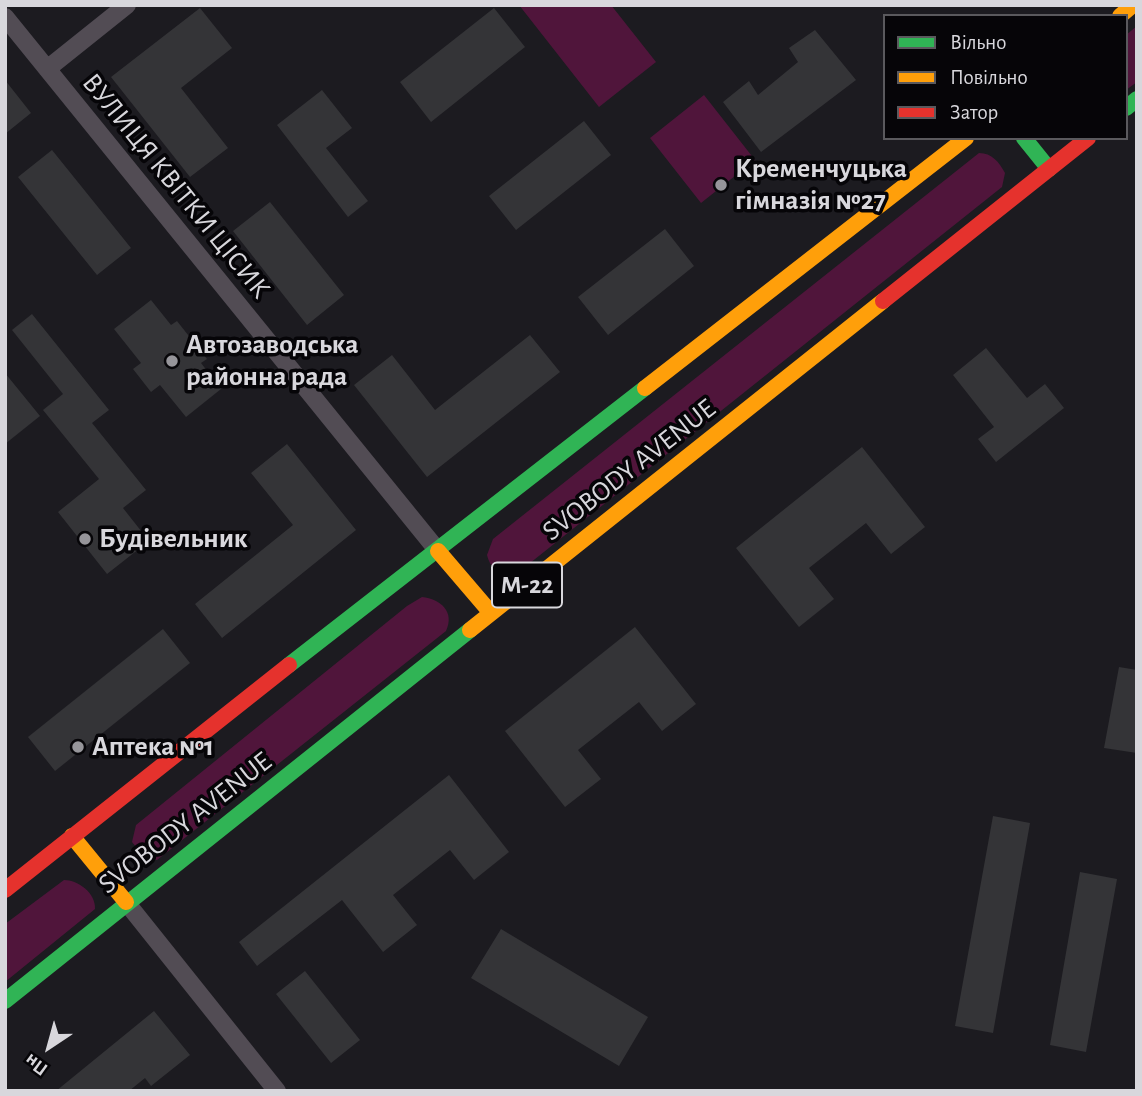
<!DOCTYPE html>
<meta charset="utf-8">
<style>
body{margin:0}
#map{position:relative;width:1142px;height:1096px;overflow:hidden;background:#1c1b20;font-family:"Alegreya Sans",sans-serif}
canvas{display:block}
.frame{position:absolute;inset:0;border:7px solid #d8d7dc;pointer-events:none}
.legend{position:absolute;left:883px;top:14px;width:245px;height:126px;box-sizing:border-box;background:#060508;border:2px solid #5a595d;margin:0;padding:9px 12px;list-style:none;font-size:21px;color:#d8d7dc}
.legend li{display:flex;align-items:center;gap:14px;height:35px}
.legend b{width:35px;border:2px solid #5a595d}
.north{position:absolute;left:14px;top:1012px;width:70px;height:70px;-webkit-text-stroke:5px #060508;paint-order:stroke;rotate:216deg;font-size:19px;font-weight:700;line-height:28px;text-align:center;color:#d8d7dc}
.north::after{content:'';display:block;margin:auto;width:24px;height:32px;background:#d8d7dc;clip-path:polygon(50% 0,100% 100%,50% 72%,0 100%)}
</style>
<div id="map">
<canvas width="1142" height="1096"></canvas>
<div class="frame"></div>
<ul class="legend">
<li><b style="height:9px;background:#30b455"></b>Вільно</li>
<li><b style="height:9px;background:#ff9f0a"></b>Повільно</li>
<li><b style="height:9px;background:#e5322d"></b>Затор</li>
</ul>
<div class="north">Пн</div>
</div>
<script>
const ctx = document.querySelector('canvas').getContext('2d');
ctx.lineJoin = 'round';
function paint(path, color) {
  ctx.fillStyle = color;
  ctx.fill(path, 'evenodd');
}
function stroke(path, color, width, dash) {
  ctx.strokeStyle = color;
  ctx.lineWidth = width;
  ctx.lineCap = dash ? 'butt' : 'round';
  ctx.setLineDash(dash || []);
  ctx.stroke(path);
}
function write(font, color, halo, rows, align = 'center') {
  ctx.font = font + ' "Alegreya Sans",sans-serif';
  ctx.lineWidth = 7;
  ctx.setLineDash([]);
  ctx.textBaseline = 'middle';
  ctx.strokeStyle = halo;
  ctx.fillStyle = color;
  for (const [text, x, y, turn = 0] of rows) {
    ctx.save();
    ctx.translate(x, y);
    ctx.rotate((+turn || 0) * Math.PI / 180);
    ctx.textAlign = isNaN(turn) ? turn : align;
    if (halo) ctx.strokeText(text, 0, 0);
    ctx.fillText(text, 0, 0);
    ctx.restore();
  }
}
const green = new Path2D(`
 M 519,5 L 611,5 L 656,62 L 599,107 Z
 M 1137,26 L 1137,82 L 1126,90 L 1126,35 Z
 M 704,95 L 755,160 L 701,203 L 650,138 Z
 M 979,153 C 992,153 999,162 1005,173 L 1002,187 L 515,575 C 500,577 490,568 487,555 L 493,539 Z
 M 422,597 C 441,599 455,612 446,631 L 157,860 L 145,858 L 132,842 L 136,825 L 407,606 Z
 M 64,880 C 78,880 96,893 95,909 L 5,982 L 5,924 Z`);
const building = new Path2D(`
 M 200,8 L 232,48 L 181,88 L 228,148 L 190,177 L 111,77 Z
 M 494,8 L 525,47 L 431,122 L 400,82 Z
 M 815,30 L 856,80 L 761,152 L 723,102 L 749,81 L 758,95 L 798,62 L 789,48 Z
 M 5,80 L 31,113 L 5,134 Z
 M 322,90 L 352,128 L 326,148 L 368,201 L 348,217 L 277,125 Z
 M 584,121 L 611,155 L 516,230 L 489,196 Z
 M 52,150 L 131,248 L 97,275 L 18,177 Z
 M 270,202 L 344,295 L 307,325 L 233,231 Z
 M 665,229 L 694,266 L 608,335 L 578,297 Z
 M 151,300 L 171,325 L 177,321 L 207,359 L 201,363 L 221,389 L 186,417 L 160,385 L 151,392 L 133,369 L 141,363 L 114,329 Z
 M 32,314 L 109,410 L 92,423 L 146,490 L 123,508 L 149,541 L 107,574 L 58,512 L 99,479 L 43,410 L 63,394 L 12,330 Z
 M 530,335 L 560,372 L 427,477 L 354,385 L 392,355 L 435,410 Z
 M 986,348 L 1027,398 L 1045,384 L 1064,408 L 996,462 L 978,439 L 994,427 L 953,375 Z
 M 5,373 L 40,416 L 5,444 Z
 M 287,444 L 356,530 L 222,638 L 195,604 L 293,525 L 251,473 Z
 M 862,447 L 925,527 L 891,554 L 866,523 L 809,568 L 834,599 L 799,627 L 736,548 Z
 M 635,627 L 696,704 L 662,731 L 639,702 L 578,750 L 601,779 L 565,807 L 505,731 Z
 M 163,629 L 190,663 L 55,771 L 28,737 Z
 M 1119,667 L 1137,670 L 1137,753 L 1104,748 Z
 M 449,775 L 509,852 L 474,880 L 450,850 L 393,895 L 417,925 L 383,952 L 342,900 L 257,966 L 239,942 Z
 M 993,816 L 1030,823 L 993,1033 L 955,1026 Z
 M 1080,872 L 1117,879 L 1086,1052 L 1050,1045 Z
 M 501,929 L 648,1017 L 619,1066 L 471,978 Z
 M 305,971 L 360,1040 L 331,1063 L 276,994 Z
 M 154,1011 L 190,1055 L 151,1086 L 145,1078 L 129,1091 L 56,1091 Z`);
const street = new Path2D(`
 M 5,17 L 438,551
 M 47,69 L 127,5
 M 126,902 L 277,1091`);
const fast = new Path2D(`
 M 1126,108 L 1137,99
 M 1024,138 L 1049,169
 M 289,665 L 645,388
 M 5,1001 L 470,630`);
const slow = new Path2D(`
 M 1120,16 L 1133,5
 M 645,388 L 966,138
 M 438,551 L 491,613
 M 470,630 L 883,301
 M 72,836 L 126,902`);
const jam = new Path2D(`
 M 883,301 L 1088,138
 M 5,890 L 289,665`);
const markers = [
 [721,185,7,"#96959a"],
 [172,361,7,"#96959a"],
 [85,539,7,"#96959a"],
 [78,747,7,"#96959a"]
];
const shields = [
 [527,585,70]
];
const shieldNames = [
 ["М-22",527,585]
];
const poiNames = [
 ["Кременчуцька",735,169],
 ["гімназія №27",735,201],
 ["Автозаводська",186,345],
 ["районна рада",186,377],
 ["Будівельник",99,539],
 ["Аптека №1",92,747]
];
const streetNames = [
 ["ВУЛИЦЯ КВІТКИ ЦІСИК",176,186,51],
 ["SVOBODY AVENUE",629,470,-38],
 ["SVOBODY AVENUE",185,823,-38]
];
paint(green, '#50153b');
paint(building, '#343437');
stroke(street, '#524c54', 18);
stroke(fast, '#30b455', 16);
stroke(slow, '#ff9f0a', 16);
stroke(jam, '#e5322d', 16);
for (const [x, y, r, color] of markers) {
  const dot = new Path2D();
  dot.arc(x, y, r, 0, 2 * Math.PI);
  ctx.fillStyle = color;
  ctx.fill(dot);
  stroke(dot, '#060508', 2.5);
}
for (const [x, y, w] of shields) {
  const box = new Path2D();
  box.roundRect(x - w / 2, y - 22.5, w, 45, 5);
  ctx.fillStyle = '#060508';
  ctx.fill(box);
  stroke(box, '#d8d7dc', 2);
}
write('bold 26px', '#d8d7dc', null, shieldNames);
write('bold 28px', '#d8d7dc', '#060508', poiNames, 'left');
write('28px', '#d8d7dc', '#060508', streetNames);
</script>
